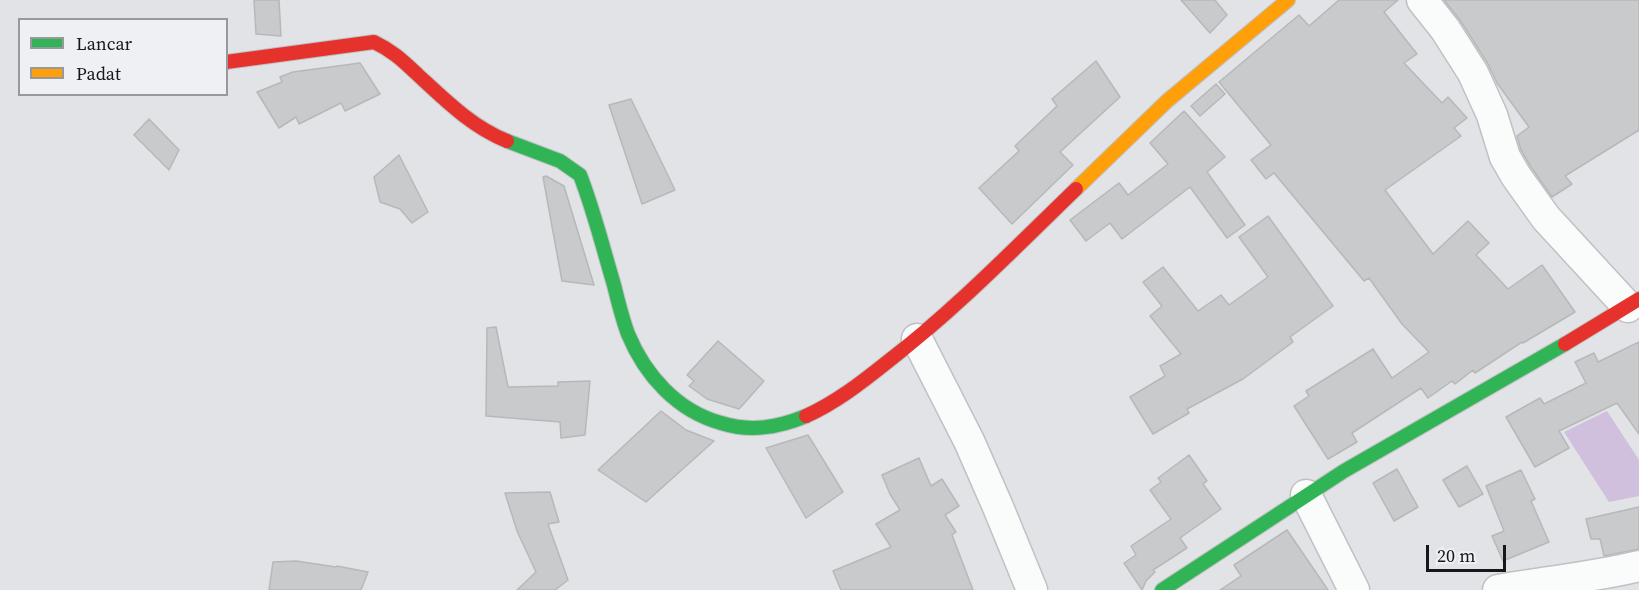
<!DOCTYPE html>
<style>
body{margin:0}
#map{position:relative;width:1639px;height:590px;overflow:hidden;background:#e1e3e6;font-family:"Source Serif 4",serif}
canvas{display:block}
.legend{position:absolute;left:18px;top:18px;width:210px;height:78px;box-sizing:border-box;background:#eef0f4;border:2px solid #98999c;margin:0;padding:8px 10px;list-style:none;font-size:18px;color:#171719}
.legend li{display:flex;align-items:center;gap:12px;height:30px}
.legend b{width:30px;border:2px solid #98999c}
.scale{position:absolute;left:1426px;top:545px;width:80px;height:27px;box-sizing:border-box;border:3px solid #171719;border-top:0;padding-left:8px;font-size:18px;line-height:21px;white-space:nowrap;color:#171719;-webkit-text-stroke:4px #eef0f4;paint-order:stroke}
</style>
<div id="map">
<canvas width="1639" height="590"></canvas>
<ul class="legend">
<li><b style="height:8px;background:#30b455"></b>Lancar</li>
<li><b style="height:8px;background:#ff9f0a"></b>Padat</li>
</ul>
<div class="scale">20 m</div>
</div>
<script>
const ctx = document.querySelector('canvas').getContext('2d');
ctx.lineJoin = 'round';
function paint(path, color) {
  ctx.fillStyle = color;
  ctx.fill(path, 'evenodd');
}
function stroke(path, color, width, dash) {
  ctx.strokeStyle = color;
  ctx.lineWidth = width;
  ctx.lineCap = dash ? 'butt' : 'round';
  ctx.setLineDash(dash || []);
  ctx.stroke(path);
}
const green = new Path2D(`
 M 1607,411 L 1639,460 L 1639,496 L 1609,502 L 1564,432 Z`);
const building = new Path2D(`
 M 254,0 L 279,0 L 281,36 L 256,34 Z
 M 1181,0 L 1215,0 L 1227,15 L 1210,33 Z
 M 1339,0 L 1398,0 L 1384,12 L 1417,54 L 1404,63 L 1442,103 L 1448,97 L 1467,118 L 1454,128 L 1461,136 L 1385,190 L 1433,254 L 1468,221 L 1489,243 L 1476,255 L 1508,289 L 1542,265 L 1575,312 L 1523,343 L 1522,342 L 1475,373 L 1473,370 L 1455,384 L 1452,381 L 1428,398 L 1421,388 L 1352,433 L 1357,442 L 1328,459 L 1294,406 L 1309,396 L 1306,391 L 1373,349 L 1392,378 L 1429,352 L 1402,324 L 1369,278 L 1364,281 L 1274,173 L 1266,179 L 1251,160 L 1271,145 L 1219,82 L 1299,15 L 1309,26 Z
 M 1444,0 L 1639,0 L 1639,130 L 1565,176 L 1572,184 L 1552,197 L 1531,167 L 1521,150 L 1517,136 L 1529,127 L 1497,83 L 1488,64 L 1460,20 Z
 M 1096,61 L 1120,97 L 1060,152 L 1073,165 L 1012,224 L 979,188 L 1019,151 L 1015,146 L 1057,106 L 1052,99 Z
 M 360,63 L 380,94 L 345,111 L 341,103 L 299,124 L 296,117 L 279,128 L 257,92 L 282,82 L 280,77 L 293,72 Z
 M 1216,84 L 1225,94 L 1200,116 L 1191,106 Z
 M 631,99 L 675,190 L 642,204 L 609,105 Z
 M 1184,111 L 1225,157 L 1207,172 L 1245,225 L 1227,238 L 1190,187 L 1122,239 L 1110,223 L 1086,241 L 1070,220 L 1119,183 L 1128,195 L 1168,164 L 1150,143 Z
 M 149,119 L 179,150 L 169,170 L 134,135 Z
 M 399,155 L 428,212 L 412,223 L 400,209 L 380,202 L 374,177 Z
 M 546,176 L 564,186 L 594,285 L 562,281 L 543,177 Z
 M 1268,216 L 1333,306 L 1290,337 L 1293,342 L 1243,379 L 1187,409 L 1189,413 L 1153,434 L 1130,397 L 1165,376 L 1160,366 L 1181,354 L 1150,316 L 1162,306 L 1143,282 L 1163,267 L 1198,311 L 1221,295 L 1229,305 L 1268,277 L 1239,237 Z
 M 496,327 L 508,387 L 558,386 L 558,382 L 590,381 L 585,435 L 561,438 L 560,422 L 486,416 L 487,328 Z
 M 718,341 L 764,381 L 739,409 L 707,399 L 689,386 L 694,381 L 687,375 Z
 M 1639,342 L 1639,434 L 1617,403 L 1559,431 L 1569,448 L 1535,467 L 1506,417 L 1540,398 L 1544,404 L 1586,383 L 1575,362 L 1594,353 L 1598,362 Z
 M 661,411 L 686,430 L 714,441 L 646,502 L 598,470 Z
 M 808,435 L 843,492 L 806,518 L 766,448 Z
 M 1189,455 L 1207,481 L 1203,484 L 1221,509 L 1180,538 L 1187,548 L 1153,570 L 1155,572 L 1146,581 L 1142,590 L 1124,563 L 1136,555 L 1131,546 L 1171,519 L 1150,490 L 1161,482 L 1158,478 Z
 M 919,458 L 931,486 L 942,479 L 959,506 L 945,515 L 956,532 L 952,535 L 973,590 L 841,590 L 833,571 L 891,547 L 876,524 L 900,510 L 890,494 L 882,475 Z
 M 1467,466 L 1483,494 L 1459,507 L 1443,480 Z
 M 1397,469 L 1418,507 L 1394,521 L 1373,483 Z
 M 1521,470 L 1535,499 L 1531,501 L 1549,542 L 1503,561 L 1492,536 L 1504,531 L 1486,486 Z
 M 550,492 L 559,522 L 548,524 L 568,580 L 555,590 L 517,590 L 536,572 L 517,531 L 505,493 Z
 M 1639,507 L 1639,549 L 1604,556 L 1600,539 L 1591,539 L 1586,519 Z
 M 1287,530 L 1328,590 L 1220,590 L 1241,576 L 1234,565 Z
 M 296,561 L 336,567 L 337,566 L 368,572 L 361,590 L 269,590 L 273,562 Z`);
const street = new Path2D(`
 M 1422,0 L 1445,29 L 1473,73 L 1492,115 L 1505,157 L 1516,176 L 1546,218 L 1628,307
 M 917,339 L 969,441 L 998,507 L 1032,590
 M 1306,495 L 1354,590
 M 1498,590 C 1545,582 1592,577 1639,566`);
const fast = new Path2D(`
 M 507,141 L 560,161 L 580,175 C 594,211 603,248 614,285 C 618,301 622,318 628,334 C 645,375 677,411 721,423 C 750,432 777,428 806,416
 M 1162,590 L 1344,471 L 1565,344`);
const slow = new Path2D(`
 M 1076,189 L 1167,101 L 1288,0`);
const jam = new Path2D(`
 M 226,62 L 374,42 C 393,51 403,61 418,75 C 445,100 472,127 507,141
 M 1565,344 L 1639,299
 M 806,416 C 835,403 861,383 886,363 C 954,311 1014,249 1076,189`);
paint(green, '#d0bfdd');
paint(building, '#c8cacc');
stroke(building, '#b6b8ba', 1.5);
stroke(street, '#c0c1c3', 33);
stroke(fast, '#c0c1c3', 16);
stroke(slow, '#c0c1c3', 16);
stroke(jam, '#c0c1c3', 16);
stroke(street, '#fafbfb', 30);
stroke(fast, '#30b455', 14);
stroke(slow, '#ff9f0a', 14);
stroke(jam, '#e5322d', 14);
</script>
